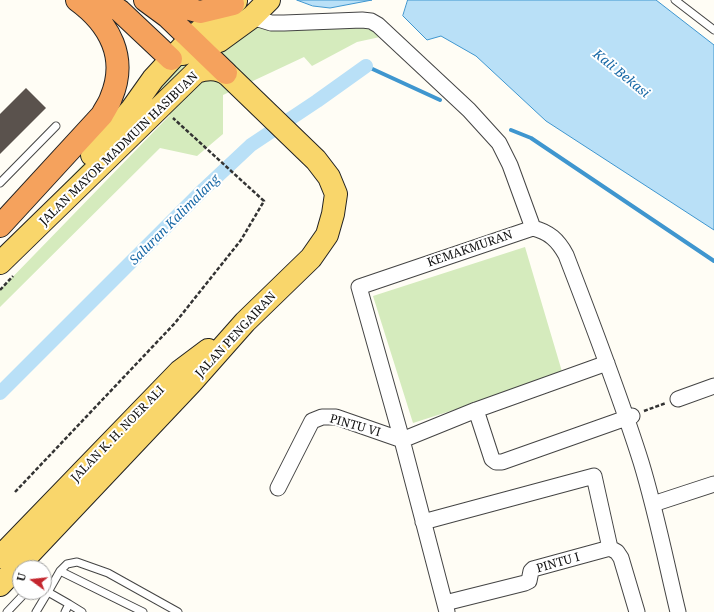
<!DOCTYPE html>
<style>
body{margin:0}
#map{position:relative;width:714px;height:612px;overflow:hidden;background:#fffdf5;font-family:"Noto Serif",serif}
canvas{display:block}
.north{position:absolute;left:12px;top:560px;width:40px;height:40px;box-sizing:border-box;background:#fff;border:1px solid #a0a0a0;border-radius:50%;rotate:285deg;font-size:11px;font-weight:700;line-height:16px;text-align:center;color:#111}
.north::after{content:'';display:block;margin:auto;width:14px;height:18px;background:#c4262e;clip-path:polygon(50% 0,100% 100%,50% 72%,0 100%)}
</style>
<div id="map">
<canvas width="714" height="612"></canvas>
<div class="north">U</div>
</div>
<script>
const ctx = document.querySelector('canvas').getContext('2d');
ctx.lineJoin = 'round';
function paint(path, color) {
  ctx.fillStyle = color;
  ctx.fill(path, 'evenodd');
}
function stroke(path, color, width, dash) {
  ctx.strokeStyle = color;
  ctx.lineWidth = width;
  ctx.lineCap = dash ? 'butt' : 'round';
  ctx.setLineDash(dash || []);
  ctx.stroke(path);
}
function write(font, color, halo, rows, align = 'center') {
  ctx.font = font + ' "Noto Serif",serif';
  ctx.lineWidth = 4;
  ctx.setLineDash([]);
  ctx.textBaseline = 'middle';
  ctx.strokeStyle = halo;
  ctx.fillStyle = color;
  for (const [text, x, y, turn = 0] of rows) {
    ctx.save();
    ctx.translate(x, y);
    ctx.rotate((+turn || 0) * Math.PI / 180);
    ctx.textAlign = isNaN(turn) ? turn : align;
    if (halo) ctx.strokeText(text, 0, 0);
    ctx.fillText(text, 0, 0);
    ctx.restore();
  }
}
const green = new Path2D(`
 M 252,17 L 362,20 L 380,37 L 357,42 L 312,66 L 304,57 L 223,95 L 223,134 L 197,156 L 160,148 L 0,307 L 0,290 L 170,115 L 161,105 L 0,250 L 94,153 L 153,79 L 200,50 L 226,72 L 219,41 Z
 M 525,247 L 563,375 L 413,423 L 373,296 Z`);
const water = new Path2D(`
 M 297,0 L 372,0 L 330,8 L 313,6 Z
 M 408,0 L 656,0 L 714,45 L 714,230 L 546,121 L 476,56 L 441,36 L 427,40 L 403,16 Z`);
const stream = new Path2D(`
 M 366,66 L 440,100
 M 511,130 L 531,138 L 714,261`);
const canal = new Path2D(`
 M 0,393 L 204,189 L 251,145 L 317,101 L 366,66`);
const building = new Path2D(`
 M 26,88 L 46,108 L 0,154 L 0,114 Z`);
const path = new Path2D(`
 M 0,290 L 13,276
 M 644,411 L 666,403
 M 15,492 L 175,323 L 241,240 L 264,201 L 173,118`);
const lane = new Path2D(`
 M 675,0 L 714,30
 M 0,183 L 56,126
 M 60,571 L 143,612
 M 44,590 L 48,592 L 60,571 L 67,564 L 77,562 L 108,573 L 178,612
 M 7,612 L 26,592
 M 36,612 L 48,592 L 69,604
 M 65,612 L 69,604 L 82,612`);
const street = new Path2D(`
 M 252,17 L 271,23 L 284,23 L 362,20 L 371,21 L 378,25 L 469,110 L 499,143 L 510,165 L 533,228
 M 533,228 C 549,232 558,240 566,255 C 592,323 619,392 641,462 C 656,511 666,562 678,612
 M 678,399 L 714,386
 M 476,410 L 492,459 L 496,462 L 502,462 L 632,416
 M 278,488 L 312,421 L 322,417 L 336,417 L 402,440 L 476,410 L 607,363
 M 653,504 L 714,484
 M 423,522 L 594,476 L 610,548 L 617,552 L 621,558 L 637,612
 M 445,603 L 525,583 L 529,581 L 531,571 L 533,569 L 610,548
 M 447,612 L 402,440 L 359,287 L 533,228`);
const primary = new Path2D(`
 M 183,54 L 219,41 L 252,17 L 269,0
 M 92,155 L 131,110 L 153,79 L 190,39 L 236,1
 M 0,263 L 196,72 C 207,68 219,67 229,76 L 316,160 L 329,177 L 336,194 L 333,214 L 327,235 L 311,258 L 245,322 L 191,383 L 0,585
 M 0,557 L 180,371 L 208,350`);
const highway = new Path2D(`
 M 104,0 L 120,11 L 171,59
 M 145,0 L 168,17 L 226,73
 M 163,2 L 200,12 L 233,4
 M 0,226 L 102,115 C 105,109 109,104 111,98 C 128,58 110,24 77,0`);
const streetNames = [
 ["JALAN MAYOR MADMUIN HASIBUAN",119,149,-44],
 ["KEMAKMURAN",470,249,-19],
 ["JALAN PENGAIRAN",236,335,-47],
 ["PINTU VI",355,426,16],
 ["JALAN K. H. NOER ALI",118,434,-46],
 ["PINTU I",558,563,-16]
];
const waterNames = [
 ["Kali Bekasi",621,74,39],
 ["Saluran Kalimalang",175,220,-45]
];
paint(green, '#d5ebbd');
paint(water, '#b9e0f7');
stroke(water, '#3f96cf', 1);
stroke(stream, '#3f96cf', 4);
stroke(canal, '#b9e0f7', 14);
paint(building, '#5a524d');
stroke(lane, '#444', 9);
stroke(street, '#444', 17);
stroke(primary, '#222', 24);
stroke(highway, '#222', 24);
stroke(path, '#333', 2.5, [4, 2]);
stroke(lane, '#fff', 7);
stroke(street, '#fff', 15);
stroke(primary, '#f9d66b', 22);
stroke(highway, '#f5a25d', 22);
write('12px', '#111', '#fff', streetNames);
write('italic 13px', '#1768a6', '#fff', waterNames);
</script>
